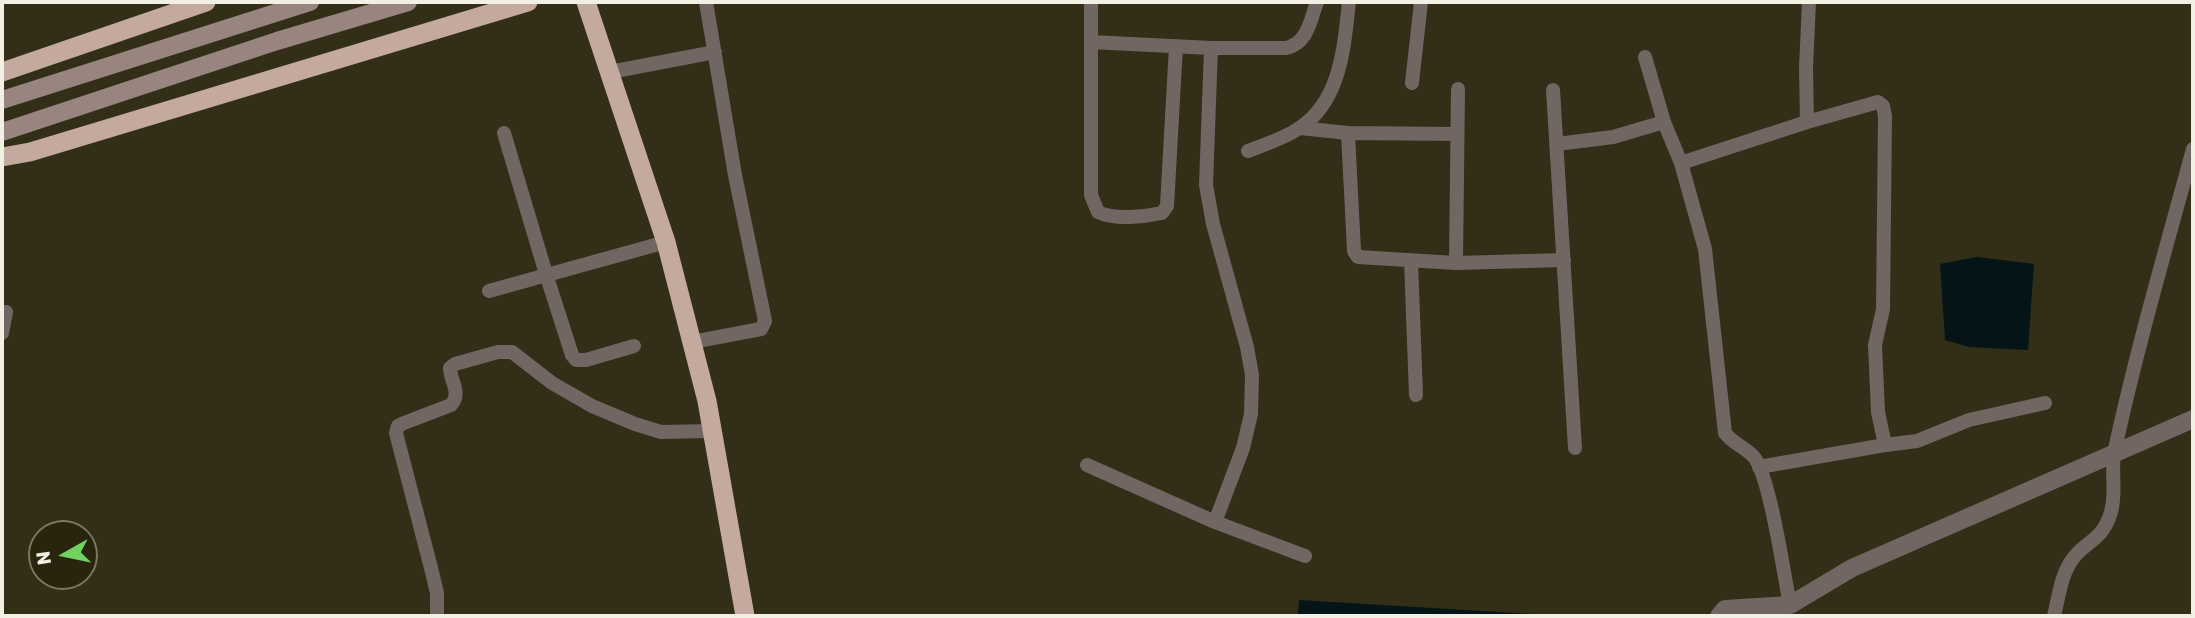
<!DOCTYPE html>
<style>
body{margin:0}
#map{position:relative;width:2195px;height:618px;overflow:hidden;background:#322e17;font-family:Rubik,sans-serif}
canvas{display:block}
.frame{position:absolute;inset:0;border:4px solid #f2f0e2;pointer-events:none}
.north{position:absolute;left:28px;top:520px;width:70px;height:70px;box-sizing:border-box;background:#28240d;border:2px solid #797662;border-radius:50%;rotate:261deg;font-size:19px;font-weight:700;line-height:28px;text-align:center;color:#f2f0e2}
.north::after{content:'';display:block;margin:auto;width:24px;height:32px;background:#6fd35f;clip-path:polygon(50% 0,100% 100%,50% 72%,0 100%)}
</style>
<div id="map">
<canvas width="2195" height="618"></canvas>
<div class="frame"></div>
<div class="north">N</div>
</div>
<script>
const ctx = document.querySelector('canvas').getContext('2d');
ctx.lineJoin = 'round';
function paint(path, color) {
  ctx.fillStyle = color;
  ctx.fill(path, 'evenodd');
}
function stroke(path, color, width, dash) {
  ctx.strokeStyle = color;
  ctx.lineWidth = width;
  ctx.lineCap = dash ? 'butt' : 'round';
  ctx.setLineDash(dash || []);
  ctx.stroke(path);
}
const water = new Path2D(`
 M 1977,257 L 2034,264 L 2028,350 L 1969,347 L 1945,340 L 1940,264 Z
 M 1299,600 L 1564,616 L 1298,616 Z`);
const minor = new Path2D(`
 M 1091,2 L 1091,195 L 1098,212 C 1114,220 1144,217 1162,213 L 1167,206 L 1176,46
 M 1091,42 L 1211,48 L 1286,48 C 1308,43 1310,21 1317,2
 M 1211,48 L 1206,185 L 1213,224 L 1247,347 L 1252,375 L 1251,414 L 1243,448 L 1215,522
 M 1645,57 L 1664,122 L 1681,163 L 1705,249 L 1725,433 C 1732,443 1745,447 1754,457 C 1770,477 1784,575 1790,605
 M 610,72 L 715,52
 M 1412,83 L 1421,2
 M 1553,90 L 1575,448
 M 1807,122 L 1806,68 L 1809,2
 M 1300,128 L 1348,133 L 1457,134
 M 504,133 L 546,274 L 572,355 L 576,360 L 586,360 L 634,346
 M 1348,133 L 1354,251 L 1358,257 L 1456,263 L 1564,260
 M 1557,144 L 1613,137 L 1664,122
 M 1248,151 C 1265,144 1283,139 1298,129 C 1341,102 1344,47 1349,2
 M 1681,163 L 1807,122 L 1878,102 L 1883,106 L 1885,116 L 1883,309 L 1875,345 L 1878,412 L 1885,445 L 1917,441 L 1969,420 L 2045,403
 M 1411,261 L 1416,395
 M 1456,263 L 1458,89
 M 489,291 L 666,242
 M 2,333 L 6,312
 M 692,342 L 761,329 L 765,321 L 735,175 L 706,2
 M 1087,465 L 1215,522 L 1305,556
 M 1759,467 L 1885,445
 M 437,616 L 437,593 L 431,568 L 396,433 L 398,426 L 404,423 L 451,405 C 462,393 450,381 450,368 L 455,364 L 498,352 L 512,352 L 552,383 L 592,406 L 635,424 L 661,432 L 712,431
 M 2054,616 C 2059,596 2061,572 2075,556 C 2090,539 2103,539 2111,512 C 2117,491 2110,470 2115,449 C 2137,348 2166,248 2193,149`);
const tertiary = new Path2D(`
 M 1719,616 L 1725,609 L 1790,605 L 1852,568 L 2193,419`);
const secondary = new Path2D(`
 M 2,100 L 310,2
 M 2,132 L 277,41 L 408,2`);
const trunk = new Path2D(`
 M 586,2 L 666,242 L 707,401 L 745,616
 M 2,72 L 206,2
 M 2,157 L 30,152 L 528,2`);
paint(water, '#041417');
stroke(minor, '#726662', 14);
stroke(tertiary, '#726662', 18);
stroke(secondary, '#99857f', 18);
stroke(trunk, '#c4a99f', 19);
</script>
